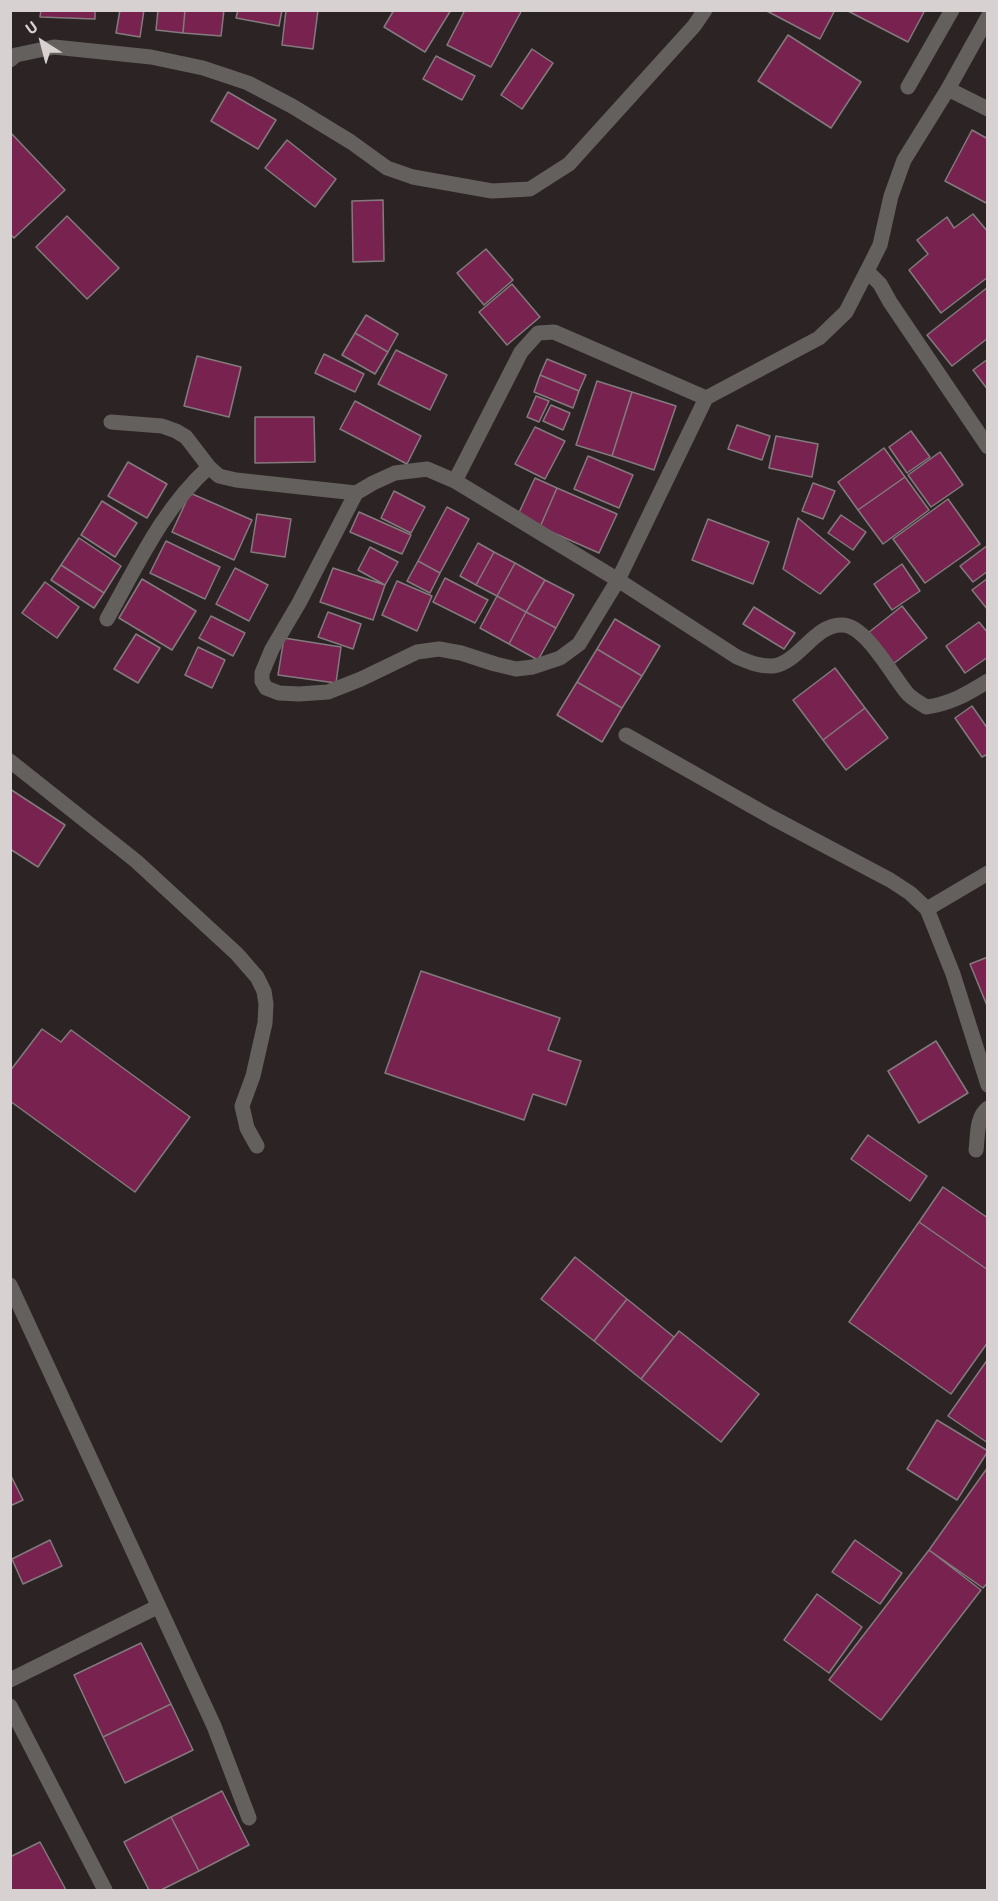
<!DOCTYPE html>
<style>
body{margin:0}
#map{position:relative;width:998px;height:1901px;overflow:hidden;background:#2c2424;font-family:Barlow,sans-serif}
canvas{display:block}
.frame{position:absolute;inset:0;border:12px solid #d7d2d1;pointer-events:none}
.north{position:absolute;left:12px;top:12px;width:60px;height:60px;-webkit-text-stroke:4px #2c2424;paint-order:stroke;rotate:324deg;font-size:16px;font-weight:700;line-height:24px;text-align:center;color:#d7d2d1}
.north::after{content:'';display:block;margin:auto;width:21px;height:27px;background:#d7d2d1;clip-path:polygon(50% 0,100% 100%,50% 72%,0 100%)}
</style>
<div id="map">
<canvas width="998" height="1901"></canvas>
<div class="frame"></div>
<div class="north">U</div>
</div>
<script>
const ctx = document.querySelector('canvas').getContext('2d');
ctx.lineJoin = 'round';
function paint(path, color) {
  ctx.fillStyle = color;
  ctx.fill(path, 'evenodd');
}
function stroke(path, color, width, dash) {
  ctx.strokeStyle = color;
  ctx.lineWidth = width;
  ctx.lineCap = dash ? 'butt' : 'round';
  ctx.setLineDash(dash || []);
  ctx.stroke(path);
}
const building = new Path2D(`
 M 41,10 L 95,10 L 95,19 L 40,17 Z
 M 120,10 L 144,10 L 140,37 L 116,33 Z
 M 158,10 L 185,10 L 183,33 L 156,30 Z
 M 185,10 L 224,10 L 221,36 L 183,33 Z
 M 238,10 L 282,10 L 279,26 L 236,18 Z
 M 286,10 L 318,10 L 313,49 L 282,45 Z
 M 394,10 L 451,10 L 425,52 L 384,27 Z
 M 465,10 L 522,10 L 491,67 L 447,45 Z
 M 765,10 L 835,10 L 820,39 Z
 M 922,10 L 924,12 L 908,42 L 848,11 Z
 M 788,35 L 861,82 L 831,128 L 758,81 Z
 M 532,49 L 553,63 L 522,109 L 501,95 Z
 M 436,56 L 475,76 L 462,100 L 423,79 Z
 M 228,92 L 276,120 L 258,149 L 211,121 Z
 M 972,130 L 988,139 L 988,204 L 945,181 Z
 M 10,132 L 65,190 L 14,238 L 10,234 Z
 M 287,140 L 336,179 L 315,207 L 265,168 Z
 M 383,200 L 384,261 L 353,262 L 352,201 Z
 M 973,214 L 988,232 L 988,277 L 941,313 L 909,270 L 928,254 L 917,240 L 947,217 L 954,228 Z
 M 67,216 L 119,268 L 87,299 L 36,247 Z
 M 486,249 L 513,280 L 484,305 L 457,273 Z
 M 512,284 L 540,317 L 507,345 L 479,312 Z
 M 988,287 L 988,338 L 952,366 L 927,335 Z
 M 366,315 L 398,334 L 388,352 L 355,333 Z
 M 355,333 L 388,352 L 375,374 L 342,355 Z
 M 396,350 L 447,375 L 430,410 L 378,384 Z
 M 324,354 L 364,374 L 355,392 L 315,373 Z
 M 197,356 L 241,367 L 229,417 L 184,406 Z
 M 547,359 L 586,375 L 579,391 L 540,375 Z
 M 988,359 L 988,390 L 973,370 Z
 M 540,375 L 579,391 L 573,408 L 534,392 Z
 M 597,381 L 632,392 L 612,456 L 576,445 Z
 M 632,392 L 676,406 L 654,470 L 612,456 Z
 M 536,396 L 549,401 L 539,422 L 527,417 Z
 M 355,401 L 421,436 L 407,464 L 340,429 Z
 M 551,405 L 570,413 L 563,430 L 543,421 Z
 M 255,417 L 314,417 L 315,462 L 255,463 Z
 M 737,425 L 770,436 L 762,460 L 728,449 Z
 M 535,427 L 565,441 L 545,479 L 515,464 Z
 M 911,431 L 930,457 L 907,473 L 889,447 Z
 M 776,436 L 818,444 L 812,477 L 769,468 Z
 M 884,448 L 905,477 L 858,510 L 838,482 Z
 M 940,452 L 963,485 L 931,507 L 908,475 Z
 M 588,456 L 633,475 L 619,508 L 574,489 Z
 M 128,462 L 167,484 L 147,518 L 108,496 Z
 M 905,477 L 929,510 L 883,544 L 858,510 Z
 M 535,478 L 557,488 L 540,527 L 517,517 Z
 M 813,483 L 835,491 L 823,519 L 802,511 Z
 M 557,488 L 617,514 L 599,553 L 540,527 Z
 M 394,491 L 425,507 L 411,533 L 381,518 Z
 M 190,493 L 252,520 L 234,560 L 172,532 Z
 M 948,499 L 980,544 L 925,583 L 893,539 Z
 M 102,501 L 137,523 L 115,557 L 81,535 Z
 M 447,507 L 469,519 L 440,573 L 418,561 Z
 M 359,512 L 411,535 L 402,554 L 350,532 Z
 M 257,514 L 291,519 L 285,557 L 251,552 Z
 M 841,515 L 866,532 L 853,550 L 828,533 Z
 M 798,518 L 850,562 L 820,594 L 783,569 Z
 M 708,519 L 769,542 L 753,584 L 692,560 Z
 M 79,538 L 121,566 L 104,593 L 61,565 Z
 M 166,541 L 220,567 L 205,599 L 150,573 Z
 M 478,543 L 494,552 L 476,585 L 460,576 Z
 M 988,545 L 988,571 L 973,582 L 960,566 Z
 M 370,547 L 398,562 L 385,585 L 358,570 Z
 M 494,552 L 515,563 L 497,596 L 476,585 Z
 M 418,561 L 440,573 L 430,593 L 407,581 Z
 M 515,563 L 545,580 L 526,612 L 497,596 Z
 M 902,564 L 920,591 L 892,610 L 874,584 Z
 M 61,565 L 104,593 L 94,608 L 51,580 Z
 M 235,568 L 268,585 L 249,621 L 216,604 Z
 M 333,568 L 385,585 L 373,620 L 320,602 Z
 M 445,578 L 488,600 L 475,623 L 433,602 Z
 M 988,578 L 988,610 L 972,590 Z
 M 142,579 L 196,611 L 172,650 L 119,618 Z
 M 545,580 L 574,595 L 556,628 L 526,612 Z
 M 397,581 L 432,596 L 417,631 L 382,615 Z
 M 45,582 L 79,607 L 57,638 L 22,613 Z
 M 497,596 L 526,612 L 509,644 L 480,628 Z
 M 902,606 L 927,638 L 893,664 L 868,633 Z
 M 754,607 L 795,633 L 784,649 L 743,624 Z
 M 328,612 L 361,624 L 353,649 L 318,637 Z
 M 526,612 L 556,628 L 538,660 L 509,644 Z
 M 211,616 L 245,633 L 233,656 L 199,638 Z
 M 615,619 L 660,646 L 642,676 L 597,649 Z
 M 979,622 L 988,633 L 988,657 L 965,673 L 946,646 Z
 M 136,634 L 160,648 L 138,683 L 114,669 Z
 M 284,638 L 341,647 L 336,683 L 278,675 Z
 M 198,647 L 225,660 L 212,688 L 185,675 Z
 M 597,649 L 642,676 L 622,708 L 577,682 Z
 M 835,668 L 865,708 L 823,740 L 793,700 Z
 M 577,682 L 622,708 L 602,742 L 557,715 Z
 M 972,706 L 988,729 L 988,754 L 982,757 L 955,718 Z
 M 865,708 L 888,738 L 846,770 L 823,740 Z
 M 10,789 L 65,825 L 38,867 L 10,849 Z
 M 988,957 L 988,1008 L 970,964 Z
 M 421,971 L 560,1018 L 548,1050 L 581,1061 L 566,1105 L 533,1094 L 524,1120 L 385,1073 Z
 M 42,1029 L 61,1042 L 71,1030 L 190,1117 L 135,1192 L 10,1101 L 10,1071 Z
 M 936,1041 L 968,1093 L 919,1123 L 888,1071 Z
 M 868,1135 L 927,1176 L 910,1201 L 851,1159 Z
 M 943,1187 L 988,1218 L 988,1270 L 919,1222 Z
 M 919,1222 L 988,1270 L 988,1342 L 951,1394 L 849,1322 Z
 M 575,1257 L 627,1299 L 594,1341 L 541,1299 Z
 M 627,1299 L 674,1337 L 641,1379 L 594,1341 Z
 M 679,1331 L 759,1394 L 721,1442 L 641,1379 Z
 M 988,1359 L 988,1443 L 948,1416 Z
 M 937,1420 L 988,1451 L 957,1500 L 907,1469 Z
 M 988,1467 L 988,1582 L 983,1588 L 929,1550 Z
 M 10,1474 L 23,1500 L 10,1506 Z
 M 50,1540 L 62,1566 L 23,1584 L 12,1559 Z
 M 855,1540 L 902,1573 L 880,1604 L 832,1572 Z
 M 929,1550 L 981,1590 L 881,1720 L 829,1680 Z
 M 817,1594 L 862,1627 L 829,1673 L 784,1640 Z
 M 141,1643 L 171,1704 L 103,1737 L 74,1675 Z
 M 171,1704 L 193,1750 L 125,1783 L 103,1737 Z
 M 222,1791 L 249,1845 L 199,1871 L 171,1817 Z
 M 171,1817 L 199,1871 L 161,1890 L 149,1890 L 124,1842 Z
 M 40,1842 L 66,1890 L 10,1890 L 10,1857 Z`);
const lane = new Path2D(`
 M 948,89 L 988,109`);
const street = new Path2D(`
 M 988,17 L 948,89 L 904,160 L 891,196 L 880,245 L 867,271 L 880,284 L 890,302 L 988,447
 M 10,60 L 16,55 L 54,47 L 151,57 L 203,68 L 248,83 L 292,106 L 351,142 L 387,168 L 413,177 L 492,191 L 530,189 L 569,164 L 694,26 L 705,10
 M 908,87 L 952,10
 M 111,422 L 162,426 L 176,431 L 186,437 L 209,467 L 219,476 L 236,480 L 356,493 L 373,483 L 395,473 L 427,469 L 455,481 L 618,580 L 737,657 C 749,662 760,667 773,666 C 799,663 815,623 843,625 C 866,626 892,675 907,693 C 912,699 919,702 926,707 C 950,704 967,694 988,681
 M 455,481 L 521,352 L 538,333 L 554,332 L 706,398
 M 356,493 L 299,603 L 272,649 L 262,673 L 262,681 L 266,688 L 279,693 L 299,694 L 328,692 L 361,679 L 417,652 L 439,649 L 461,653 L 495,664 L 516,669 L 533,667 L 560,658 L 579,644 L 618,580 L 706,398 L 819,338 L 846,312 L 867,271
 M 107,619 C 137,566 163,508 209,467
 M 626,735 L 771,817 L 890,880 L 910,893 L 927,909 L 953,974 L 988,1085
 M 10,761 L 136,861 L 237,954 L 257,977 L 264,991 L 266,1004 L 265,1023 L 253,1076 L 242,1106 L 247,1128 L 257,1146
 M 927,909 L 988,873
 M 976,1150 C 978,1136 976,1117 988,1108
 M 10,1285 L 214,1726 L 249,1818
 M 10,1680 L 157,1607
 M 10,1706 L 105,1890`);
paint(building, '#78234f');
stroke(building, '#837a7d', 1.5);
stroke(lane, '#64605e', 15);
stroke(street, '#64605e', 15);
</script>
